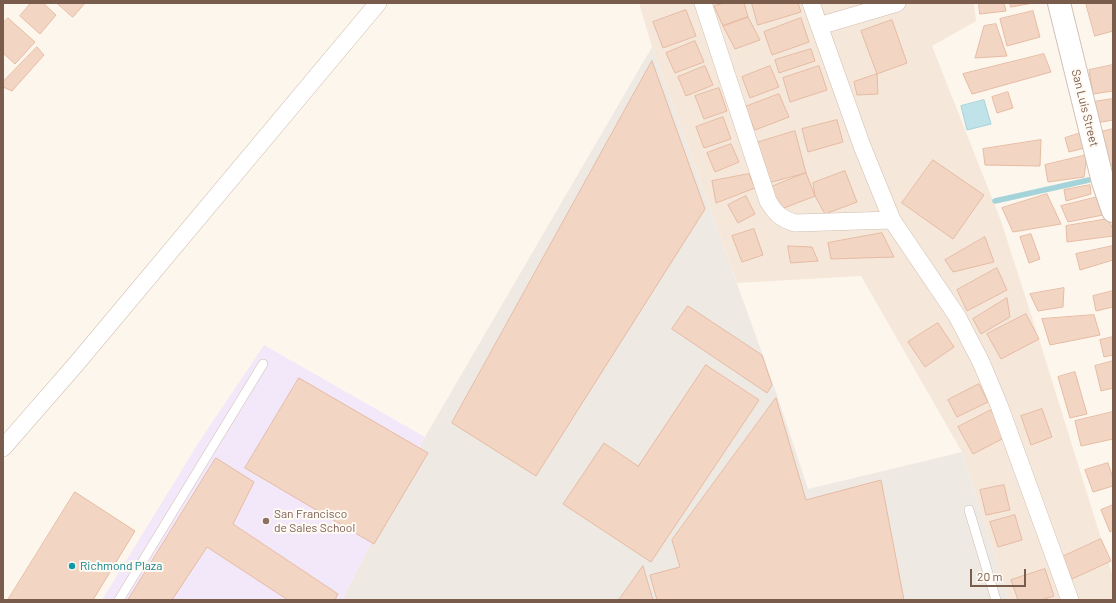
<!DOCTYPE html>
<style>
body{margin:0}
#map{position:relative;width:1116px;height:603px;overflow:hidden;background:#fdf6ec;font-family:Barlow,sans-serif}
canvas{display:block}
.frame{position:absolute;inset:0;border:4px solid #7a5c4d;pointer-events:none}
.scale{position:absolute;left:970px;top:569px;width:56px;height:18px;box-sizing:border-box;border:2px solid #7a5c4d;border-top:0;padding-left:5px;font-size:12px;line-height:14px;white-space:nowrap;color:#7a5c4d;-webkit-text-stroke:3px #fffaf3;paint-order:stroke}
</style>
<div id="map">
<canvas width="1116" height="603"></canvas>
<div class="frame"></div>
<div class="scale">20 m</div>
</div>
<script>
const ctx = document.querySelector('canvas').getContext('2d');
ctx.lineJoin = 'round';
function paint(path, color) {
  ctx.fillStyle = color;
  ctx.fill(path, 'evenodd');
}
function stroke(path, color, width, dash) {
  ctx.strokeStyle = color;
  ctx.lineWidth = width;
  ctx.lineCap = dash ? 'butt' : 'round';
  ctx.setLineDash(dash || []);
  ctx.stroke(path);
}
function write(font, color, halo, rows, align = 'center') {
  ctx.font = font + ' Barlow,sans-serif';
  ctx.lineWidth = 4;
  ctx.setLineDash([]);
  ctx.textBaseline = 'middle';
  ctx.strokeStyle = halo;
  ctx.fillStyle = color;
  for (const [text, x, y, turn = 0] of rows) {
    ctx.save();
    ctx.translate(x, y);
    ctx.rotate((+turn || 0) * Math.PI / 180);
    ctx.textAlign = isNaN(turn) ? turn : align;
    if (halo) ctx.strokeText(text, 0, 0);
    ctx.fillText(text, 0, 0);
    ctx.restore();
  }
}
const residential = new Path2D(`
 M 639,3 L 974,3 L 976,21 L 932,46 L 1001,221 L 1039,339 L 1113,577 L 1113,600 L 1009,600 L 962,452 L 861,276 L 737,283 L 652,47 Z`);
const industrial = new Path2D(`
 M 652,47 L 776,392 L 808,489 L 962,452 L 1009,600 L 342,600 L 425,437 Z`);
const education = new Path2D(`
 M 264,345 L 425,437 L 342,600 L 102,600 L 199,442 Z`);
const water = new Path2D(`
 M 984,100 L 991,124 L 967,130 L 961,106 Z`);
const stream = new Path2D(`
 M 995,201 L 1089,180`);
const building = new Path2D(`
 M 31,3 L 43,3 L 56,15 L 40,34 L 20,16 Z
 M 57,3 L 85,3 L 73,17 Z
 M 726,3 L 744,3 L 748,17 L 723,26 L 714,6 Z
 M 752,3 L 798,3 L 801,12 L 758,25 Z
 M 979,3 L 1004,3 L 1006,11 L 980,14 Z
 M 1010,3 L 1033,3 L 1011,7 Z
 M 1086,3 L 1113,3 L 1113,31 L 1095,36 Z
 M 686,10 L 696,36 L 663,48 L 653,22 Z
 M 1033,11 L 1040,37 L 1007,46 L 1000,19 Z
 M 748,17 L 760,40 L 735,49 L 723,26 Z
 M 8,18 L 35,42 L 15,64 L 3,53 L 3,23 Z
 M 801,18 L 809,42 L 772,55 L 764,32 Z
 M 892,20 L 907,63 L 877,74 L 861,31 Z
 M 996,24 L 1007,56 L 975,58 L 984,26 Z
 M 695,41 L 704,62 L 675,73 L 666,53 Z
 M 37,47 L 44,55 L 12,91 L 3,87 L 3,82 Z
 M 811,49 L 815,61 L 779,73 L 775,60 Z
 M 1044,54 L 1051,72 L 972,94 L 963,74 Z
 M 652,61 L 705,209 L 536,476 L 452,423 Z
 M 1113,65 L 1113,91 L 1093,94 L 1089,70 Z
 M 705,66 L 713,85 L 686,96 L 678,77 Z
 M 770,66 L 779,87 L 750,98 L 742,77 Z
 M 819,66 L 827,90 L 790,102 L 783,78 Z
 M 877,74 L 878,94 L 857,95 L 854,82 Z
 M 719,88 L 727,111 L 704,119 L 695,96 Z
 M 1008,92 L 1013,108 L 997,113 L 992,97 Z
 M 779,94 L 789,117 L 755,130 L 745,107 Z
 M 1113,99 L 1113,120 L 1096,123 L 1093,102 Z
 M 723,117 L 731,139 L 704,148 L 696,127 Z
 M 837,120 L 843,142 L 808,152 L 802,129 Z
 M 1113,129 L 1113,165 L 1108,166 L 1101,132 Z
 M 795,131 L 806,173 L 768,183 L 756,143 Z
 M 1081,133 L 1085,148 L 1069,152 L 1065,138 Z
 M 1041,140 L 1040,166 L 985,165 L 983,149 Z
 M 731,144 L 739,162 L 715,172 L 707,153 Z
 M 1087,155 L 1084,177 L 1048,182 L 1045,165 Z
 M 933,160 L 984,195 L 953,239 L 902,203 Z
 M 845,171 L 857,202 L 825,214 L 815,196 L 813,183 Z
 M 806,173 L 815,196 L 779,210 L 771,187 Z
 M 749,174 L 755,188 L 716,203 L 712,181 Z
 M 1090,185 L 1091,194 L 1066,201 L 1064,190 Z
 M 1047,194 L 1061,224 L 1013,232 L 1002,208 Z
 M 746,196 L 755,214 L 738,223 L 728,205 Z
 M 1098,197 L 1103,215 L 1068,222 L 1061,206 Z
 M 1108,219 L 1113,229 L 1113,236 L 1067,242 L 1066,226 Z
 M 754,229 L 763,255 L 742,262 L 732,236 Z
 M 882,233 L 894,257 L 831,259 L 828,243 Z
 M 1031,234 L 1040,259 L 1029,263 L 1020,237 Z
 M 985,237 L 994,262 L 953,272 L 945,260 Z
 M 788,246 L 812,247 L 818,261 L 791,263 Z
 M 1113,246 L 1113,260 L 1080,270 L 1076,254 Z
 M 997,268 L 1007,290 L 967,311 L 957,290 Z
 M 1064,288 L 1063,307 L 1038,311 L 1030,294 Z
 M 1113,291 L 1113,307 L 1096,311 L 1093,296 Z
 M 1007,298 L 1010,317 L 981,334 L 973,319 Z
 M 688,306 L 762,355 L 772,385 L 767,393 L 672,329 Z
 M 1026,314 L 1039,339 L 1001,359 L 987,334 Z
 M 1094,315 L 1100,335 L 1050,345 L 1042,319 Z
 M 938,323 L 954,347 L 925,367 L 908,342 Z
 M 1113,337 L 1113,355 L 1104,357 L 1100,340 Z
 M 1113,361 L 1113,388 L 1101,391 L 1095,366 Z
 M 706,365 L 759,400 L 651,562 L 563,504 L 604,443 L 638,466 Z
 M 1075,372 L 1087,414 L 1070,418 L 1058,377 Z
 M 299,378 L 428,453 L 374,544 L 245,468 Z
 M 979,384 L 988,402 L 957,417 L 948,400 Z
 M 776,398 L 806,500 L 881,480 L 904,600 L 657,600 L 650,575 L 680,567 L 672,540 Z
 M 1042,409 L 1052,437 L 1031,445 L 1021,416 Z
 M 991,410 L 1006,437 L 973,454 L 958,427 Z
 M 1113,412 L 1113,439 L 1081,446 L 1075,421 Z
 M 216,458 L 254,482 L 233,524 L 338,594 L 335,600 L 288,600 L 207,547 L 172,600 L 128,600 Z
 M 1108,463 L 1113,478 L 1113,486 L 1093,492 L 1085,470 Z
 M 1004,485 L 1010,510 L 986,515 L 980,490 Z
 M 75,492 L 135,531 L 93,600 L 8,600 Z
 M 1113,505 L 1113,530 L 1110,532 L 1101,510 Z
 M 1015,515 L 1022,540 L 998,547 L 990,522 Z
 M 1101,539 L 1111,561 L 1072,579 L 1062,557 Z
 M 643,566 L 653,600 L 619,600 Z
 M 1045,569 L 1054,596 L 1041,600 L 1018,600 L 1011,580 Z`);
const service = new Path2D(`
 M 969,510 L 996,600
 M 119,600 L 263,364`);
const minor = new Path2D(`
 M 703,3 L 768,201 C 775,213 781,219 795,223 L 892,220
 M 811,3 L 862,146 L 892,220 L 957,316 L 981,362 L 999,405 L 1070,600
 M 819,26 L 897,3
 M 3,448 L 77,363 L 378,3`);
const tertiary = new Path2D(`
 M 1059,3 L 1103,182 L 1113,211`);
const markers = [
 [266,521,4,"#8d6e63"],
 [72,566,4,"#0f9aa8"]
];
const streetNames = [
 ["San Luis Street",1085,108,76]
];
const educationNames = [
 ["San Francisco",274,514],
 ["de Sales School",274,528]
];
const cultureNames = [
 ["Richmond Plaza",80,566]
];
paint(residential, '#f5e8da');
paint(industrial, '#efe9e4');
paint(education, '#f3e8fa');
paint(water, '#bfe3e8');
stroke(water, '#a5d3da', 1);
stroke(stream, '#a5d3da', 5.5);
paint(building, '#f3d5c3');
stroke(building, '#e6bba3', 1);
stroke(service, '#d1beb0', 10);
stroke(minor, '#d1beb0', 18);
stroke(tertiary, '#d1beb0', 24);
stroke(service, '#fff', 9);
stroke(minor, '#fff', 17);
stroke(tertiary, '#fff', 22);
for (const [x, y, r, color] of markers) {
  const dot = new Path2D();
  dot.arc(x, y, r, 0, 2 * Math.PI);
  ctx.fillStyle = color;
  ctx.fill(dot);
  stroke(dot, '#fffaf3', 1.5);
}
write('12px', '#7a5c4d', '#fffaf3', streetNames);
write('12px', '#785e54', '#fffaf3', educationNames, 'left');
write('12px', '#0d838f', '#fffaf3', cultureNames, 'left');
</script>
